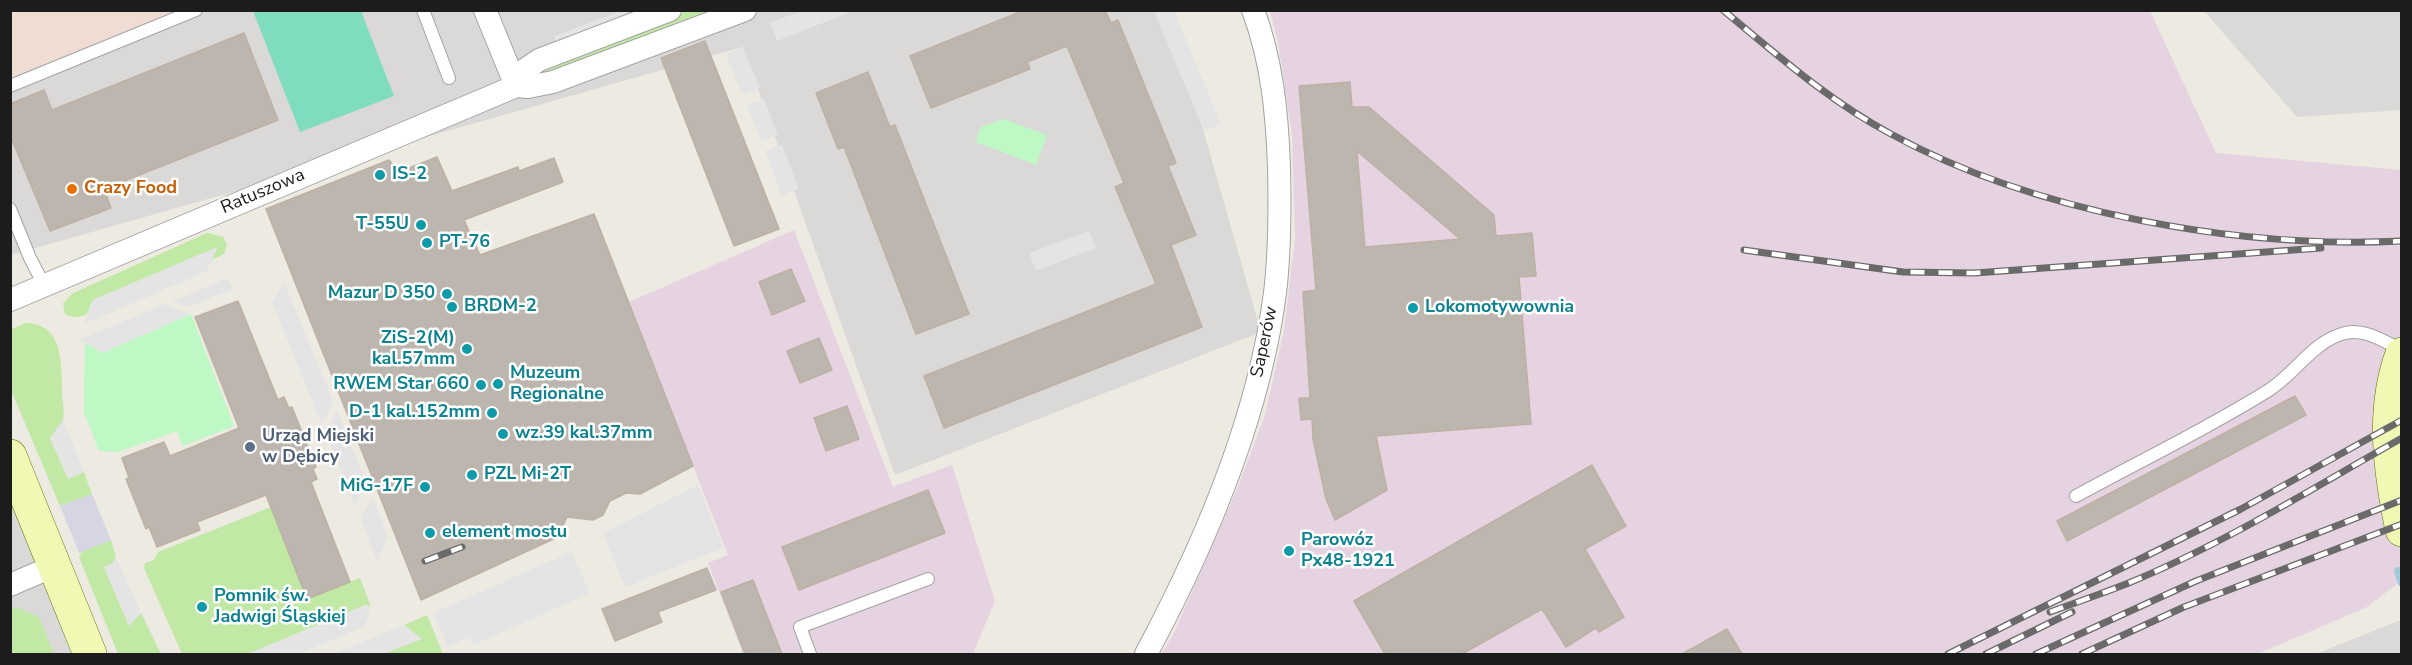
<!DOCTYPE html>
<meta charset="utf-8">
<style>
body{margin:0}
#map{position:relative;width:2412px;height:665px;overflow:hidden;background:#edeae1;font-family:"Nunito Sans",sans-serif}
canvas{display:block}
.frame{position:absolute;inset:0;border:12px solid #1c1c1c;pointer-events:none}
</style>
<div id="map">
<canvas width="2412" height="665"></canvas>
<div class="frame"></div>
</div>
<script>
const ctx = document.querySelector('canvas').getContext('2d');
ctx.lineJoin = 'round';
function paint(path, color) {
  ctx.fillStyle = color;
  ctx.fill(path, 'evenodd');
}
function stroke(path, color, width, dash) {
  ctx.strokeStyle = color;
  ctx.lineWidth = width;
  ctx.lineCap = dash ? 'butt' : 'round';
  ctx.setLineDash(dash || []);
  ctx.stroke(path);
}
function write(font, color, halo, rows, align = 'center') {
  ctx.font = font + ' "Nunito Sans",sans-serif';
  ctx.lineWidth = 5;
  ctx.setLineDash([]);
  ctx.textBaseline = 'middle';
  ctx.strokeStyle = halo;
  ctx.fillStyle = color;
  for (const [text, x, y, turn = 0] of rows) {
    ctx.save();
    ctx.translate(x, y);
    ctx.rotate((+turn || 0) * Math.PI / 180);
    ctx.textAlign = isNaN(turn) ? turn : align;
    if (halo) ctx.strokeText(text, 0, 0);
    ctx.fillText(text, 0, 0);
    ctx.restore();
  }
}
const residential = new Path2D(`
 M 11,11 L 1169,11 L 1261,332 L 895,475 L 743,47 L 11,255 Z
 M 2204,11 L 2401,11 L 2401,110 L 2297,117 Z
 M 11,435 L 98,654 L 11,654 Z
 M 2401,620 L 2401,654 L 2316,654 Z`);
const industrial = new Path2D(`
 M 1270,11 L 2150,11 L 2216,153 L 2401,170 L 2401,581 L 2367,607 L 2258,654 L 1161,654 L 1174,633 L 1238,487 L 1265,415 L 1284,331 L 1295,238 L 1292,135 L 1278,42 Z
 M 794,230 L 893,487 L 952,465 L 995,601 L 973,654 L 743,654 L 708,563 L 728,555 L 629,302 Z`);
const military = new Path2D(`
 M 11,11 L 181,11 L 11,78 Z`);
const grass = new Path2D(`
 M 685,11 L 722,11 L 548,73 L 546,68 L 549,62 Z
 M 207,233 L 223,237 L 227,245 L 224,254 L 211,260 L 217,248 L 93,300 L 87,314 C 80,318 72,318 65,314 L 63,303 L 73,293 Z
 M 25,323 C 63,323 62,364 62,391 C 62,400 65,411 63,419 C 62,425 54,433 50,438 L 68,478 L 84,472 L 92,494 L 60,506 L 11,390 L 10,330 Z
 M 271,507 L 307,598 L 360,578 L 371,607 L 365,605 L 248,654 L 182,654 L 144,568 L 145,563 L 154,560 L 158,552 Z
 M 111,540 L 116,557 L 113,563 L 104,567 L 129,625 L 141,613 L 161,654 L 118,654 L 79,557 L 82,551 Z
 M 16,607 L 39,617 L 54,654 L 11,654 L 11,609 Z
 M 427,615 L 443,654 L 383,654 L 421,639 L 404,625 Z`);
const park = new Path2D(`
 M 1004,119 L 1047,135 L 1036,165 L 976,142 L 981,127 Z
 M 191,314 L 234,426 L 183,446 L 177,431 L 118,452 L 99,451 L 84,412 L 85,343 L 102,353 Z`);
const pitch = new Path2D(`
 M 253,11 L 361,11 L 394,96 L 300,132 Z`);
const parking = new Path2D(`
 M 621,11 L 647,11 L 557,44 L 554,36 Z
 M 801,11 L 801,10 L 853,11 L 777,41 L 770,23 Z
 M 1154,11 L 1174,11 L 1221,124 L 1204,131 Z
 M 743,47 L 760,88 L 742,95 L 726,54 Z
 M 764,99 L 778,135 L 761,141 L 747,105 Z
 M 782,145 L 799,189 L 782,196 L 765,151 Z
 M 1089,231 L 1096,248 L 1036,271 L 1029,253 Z
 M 217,247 L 207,271 L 84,324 L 93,300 Z
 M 228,278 L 233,289 L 188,307 L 172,302 Z
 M 284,282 L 333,401 L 322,425 L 272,302 Z
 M 165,304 L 191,314 L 102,353 L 80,340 Z
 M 337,410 L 366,482 L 355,505 L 326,433 Z
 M 63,420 L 84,472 L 68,479 L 50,438 Z
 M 698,485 L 723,548 L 625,587 L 603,533 Z
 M 372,497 L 388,536 L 377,562 L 361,519 Z
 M 571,552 L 590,593 L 473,645 L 469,637 L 448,646 L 433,613 Z
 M 116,557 L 141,613 L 129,626 L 104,567 L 113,563 Z
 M 366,605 L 371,607 L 365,626 L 298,654 L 248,654 Z
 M 404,625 L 422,639 L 383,654 L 334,654 Z`);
const plaza = new Path2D(`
 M 92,494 L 111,540 L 79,553 L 60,506 Z`);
const stream = new Path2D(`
 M 2398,571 L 2402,583`);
const building = new Path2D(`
 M 1025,10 L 1105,10 L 1111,23 L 1118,20 L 1176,163 L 1168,166 L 1196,235 L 1171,245 L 1202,327 L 944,428 L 924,376 L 1156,284 L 1115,187 L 1124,183 L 1067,46 L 1027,62 L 1030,69 L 931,108 L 910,56 Z
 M 244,33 L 278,120 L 104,189 L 111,208 L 50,231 L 10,135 L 10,104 L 44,90 L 52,110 Z
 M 705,41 L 779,229 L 734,246 L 661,58 Z
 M 868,72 L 890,127 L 895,125 L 969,314 L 916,334 L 844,147 L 838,149 L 816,93 Z
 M 1350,82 L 1352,107 L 1369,107 L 1494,215 L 1496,236 L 1532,233 L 1536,276 L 1519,277 L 1531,424 L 1376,436 L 1387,490 L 1335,520 L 1326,499 L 1313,439 L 1312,419 L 1301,420 L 1299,398 L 1310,398 L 1303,292 L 1316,290 L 1299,86 ZM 1357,151 L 1460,239 L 1365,247 Z
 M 437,157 L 452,191 L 518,167 L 519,171 L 554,158 L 563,182 L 464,220 L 480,255 L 594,214 L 693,466 L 640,494 L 626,493 L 610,501 L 603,515 L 593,520 L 567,517 L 558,537 L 421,600 L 266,209 L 389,160 L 399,172 Z
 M 791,269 L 805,301 L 772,315 L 759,282 Z
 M 238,301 L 278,400 L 284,397 L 289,408 L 292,407 L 316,467 L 313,469 L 317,479 L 311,482 L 350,582 L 307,599 L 266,495 L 197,522 L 200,530 L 157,547 L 149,527 L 146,529 L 126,479 L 129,478 L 122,458 L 164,442 L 170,456 L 239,428 L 195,317 Z
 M 819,338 L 832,370 L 800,383 L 787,351 Z
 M 2295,396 L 2306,415 L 2067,541 L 2057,521 Z
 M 847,406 L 859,439 L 826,451 L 814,418 Z
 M 1592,465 L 1626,526 L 1585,549 L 1624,617 L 1599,632 L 1596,628 L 1566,647 L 1542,609 L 1462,654 L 1385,654 L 1354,601 Z
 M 928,490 L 945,533 L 799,590 L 782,547 Z
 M 707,568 L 716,590 L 658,612 L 662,622 L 615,641 L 602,609 Z
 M 753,580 L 782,654 L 745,654 L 721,592 Z
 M 1727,629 L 1742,654 L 1682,654 Z`);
const lane = new Path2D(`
 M 423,10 L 449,78
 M 10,86 L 196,10
 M 10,209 L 30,258 L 44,285
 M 2076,496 C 2140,461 2207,429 2269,390 C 2296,373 2313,341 2345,333 C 2365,328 2385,342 2402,350
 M 810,654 L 800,627 L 928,579`);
const street = new Path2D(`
 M 485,10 L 516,86
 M 516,86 L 523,71 L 539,60 L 670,10
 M 10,300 L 516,86 L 528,87 L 553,82 L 745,10
 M 10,585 L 54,566
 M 1146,654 C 1204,546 1259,416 1275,293 C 1280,251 1280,209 1279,166 C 1277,112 1272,61 1253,10`);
const secondary = new Path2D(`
 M 2402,354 C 2381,411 2390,472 2402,530
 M 10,456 L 90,654`);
const rail = new Path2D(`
 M 1723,10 C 1776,54 1829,101 1891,134 C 2035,213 2238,249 2402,241
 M 1744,250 L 1903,272 L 1975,273 L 2321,248
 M 425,561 L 462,547
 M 2050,612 C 2077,602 2104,593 2131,582 C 2225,543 2313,488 2402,438
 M 1948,654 L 2241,509 L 2402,420
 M 1986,654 L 2072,612
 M 2036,654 L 2196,581 L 2402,500
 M 2082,654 L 2184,607 L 2402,524`);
const markers = [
 [380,175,6,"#0f9aa8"],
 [72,189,6,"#e8710a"],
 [421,225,6,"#0f9aa8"],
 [427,243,6,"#0f9aa8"],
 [447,294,6,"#0f9aa8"],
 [452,307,6,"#0f9aa8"],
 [1413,308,6,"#0f9aa8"],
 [467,349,6,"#0f9aa8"],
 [498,384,6,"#0f9aa8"],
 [481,385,6,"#0f9aa8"],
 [492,413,6,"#0f9aa8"],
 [503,434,6,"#0f9aa8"],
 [250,447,6,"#5c6f8a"],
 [472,475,6,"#0f9aa8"],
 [425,487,6,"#0f9aa8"],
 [430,533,6,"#0f9aa8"],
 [1289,551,6,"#0f9aa8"],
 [202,607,6,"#0f9aa8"]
];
const cultureNames = [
 ["IS-2",392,175],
 ["T-55U",409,225,"right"],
 ["PT-76",439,243],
 ["Mazur D 350",435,294,"right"],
 ["BRDM-2",464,307],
 ["Lokomotywownia",1425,308],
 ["ZiS-2(M)",455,339,"right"],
 ["kal.57mm",455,360,"right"],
 ["Muzeum",510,374],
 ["Regionalne",510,395],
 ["RWEM Star 660",469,385,"right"],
 ["D-1 kal.152mm",480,413,"right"],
 ["wz.39 kal.37mm",515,434],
 ["PZL Mi-2T",484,475],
 ["MiG-17F",413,487,"right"],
 ["element mostu",442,533],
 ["Parowóz",1301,541],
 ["Px48-1921",1301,562],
 ["Pomnik św.",214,597],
 ["Jadwigi Śląskiej",214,618]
];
const foodNames = [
 ["Crazy Food",84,189]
];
const streetNames = [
 ["Ratuszowa",263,192,-23],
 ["Saperów",1265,342,-78]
];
const serviceNames = [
 ["Urząd Miejski",262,437],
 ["w Dębicy",262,458]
];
paint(residential, '#dad9d8');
paint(industrial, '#e6d3e1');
paint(military, '#efddd4');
paint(grass, '#c2e8a6');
paint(park, '#bdf8c5');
paint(pitch, '#7fdcbe');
paint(parking, '#e4e4e4');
paint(plaza, '#d6d5e3');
stroke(stream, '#a1cadb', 8);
paint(building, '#bdb6ae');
stroke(building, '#beb1a4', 1.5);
stroke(lane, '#a3a3a3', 14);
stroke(street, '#a3a3a3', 24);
stroke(secondary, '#5d7005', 34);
stroke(lane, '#fff', 12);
stroke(street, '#fff', 22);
stroke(secondary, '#f1f8b4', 33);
stroke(rail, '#6a6a6a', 7);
stroke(rail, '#fff', 4.5, [14]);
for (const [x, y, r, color] of markers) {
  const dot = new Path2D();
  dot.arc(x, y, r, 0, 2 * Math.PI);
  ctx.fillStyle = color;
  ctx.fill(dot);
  stroke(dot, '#fff', 2);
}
write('bold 18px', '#0d838f', '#fff', cultureNames, 'left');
write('bold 18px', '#c56008', '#fff', foodNames, 'left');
write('18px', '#1c1c1c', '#fff', streetNames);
write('bold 18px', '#4e5e75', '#fff', serviceNames, 'left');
</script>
